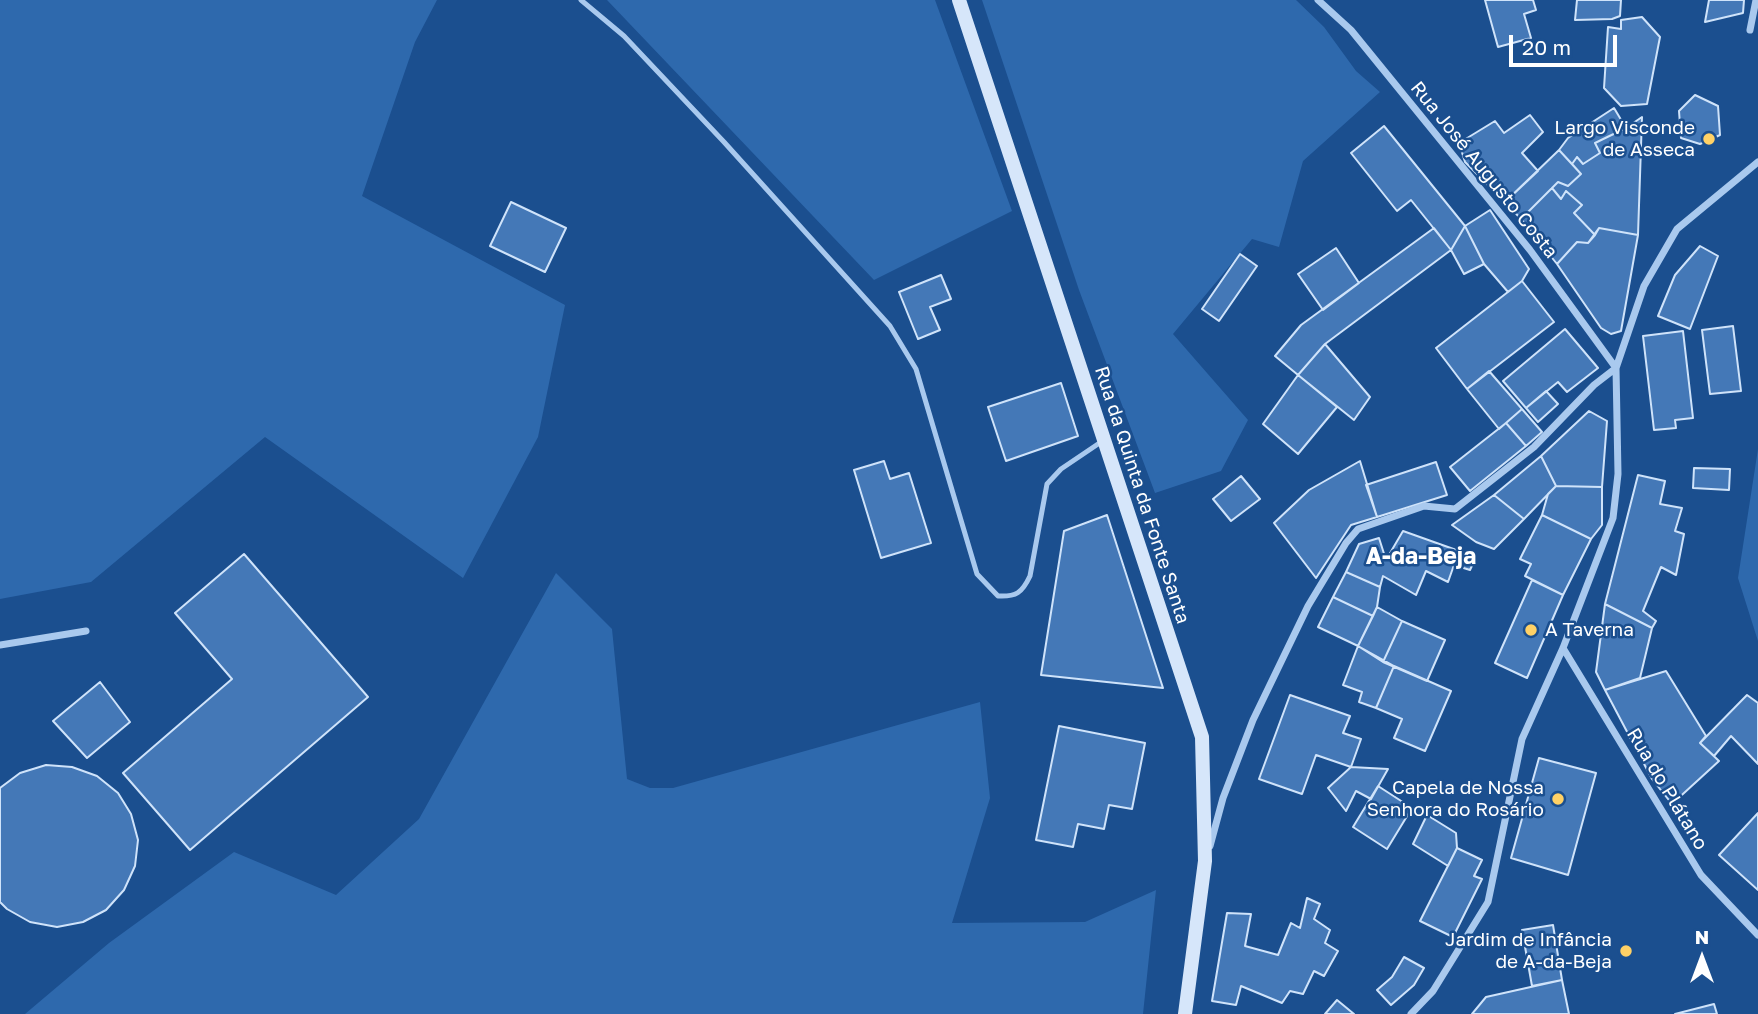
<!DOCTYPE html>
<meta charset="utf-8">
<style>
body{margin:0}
#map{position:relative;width:1758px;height:1014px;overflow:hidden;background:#1b4f8f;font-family:"Golos Text",sans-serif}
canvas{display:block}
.north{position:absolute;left:1667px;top:923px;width:70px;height:70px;-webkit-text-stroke:5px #1b4f8f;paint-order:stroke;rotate:0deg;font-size:19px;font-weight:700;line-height:28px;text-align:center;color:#fff}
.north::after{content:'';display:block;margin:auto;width:24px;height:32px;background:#fff;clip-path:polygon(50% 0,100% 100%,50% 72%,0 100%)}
.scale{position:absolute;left:1509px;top:35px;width:108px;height:32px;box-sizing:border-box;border:4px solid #fff;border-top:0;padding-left:9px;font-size:21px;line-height:24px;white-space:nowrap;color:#fff;-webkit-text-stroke:5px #1b4f8f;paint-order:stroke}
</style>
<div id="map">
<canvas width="1758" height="1014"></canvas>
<div class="north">N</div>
<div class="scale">20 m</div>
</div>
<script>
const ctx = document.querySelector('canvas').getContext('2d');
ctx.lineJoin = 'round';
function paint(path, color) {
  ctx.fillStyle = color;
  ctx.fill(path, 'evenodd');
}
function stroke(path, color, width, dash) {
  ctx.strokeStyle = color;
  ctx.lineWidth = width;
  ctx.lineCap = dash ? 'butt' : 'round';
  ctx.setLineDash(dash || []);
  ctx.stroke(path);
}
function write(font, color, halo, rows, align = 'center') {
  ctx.font = font + ' "Golos Text",sans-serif';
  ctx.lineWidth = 5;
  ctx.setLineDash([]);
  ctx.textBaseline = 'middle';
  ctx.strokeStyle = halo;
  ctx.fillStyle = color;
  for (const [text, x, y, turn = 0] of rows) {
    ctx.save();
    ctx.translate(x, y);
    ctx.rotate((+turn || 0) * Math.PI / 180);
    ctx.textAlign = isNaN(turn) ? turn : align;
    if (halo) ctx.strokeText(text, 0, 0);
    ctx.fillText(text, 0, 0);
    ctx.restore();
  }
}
const green = new Path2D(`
 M 0,0 L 437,0 L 415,42 L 362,196 L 565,305 L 538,437 L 463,578 L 265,437 L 91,582 L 0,599 Z
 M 607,0 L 935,0 L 1012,211 L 874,280 Z
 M 982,0 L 1296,0 L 1324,27 L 1356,71 L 1380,92 L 1303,161 L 1279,247 L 1252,239 L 1173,334 L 1248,420 L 1221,471 L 1155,493 L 1079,290 Z
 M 1758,449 L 1758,641 L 1738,578 Z
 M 556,573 L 612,629 L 627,779 L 650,788 L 673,788 L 980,702 L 990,798 L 952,923 L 1085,922 L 1156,890 L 1143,1014 L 25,1014 L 109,943 L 234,852 L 336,895 L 419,819 Z`);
const building = new Path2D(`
 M 1485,0 L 1533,0 L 1536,10 L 1524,14 L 1531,38 L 1498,47 Z
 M 1577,0 L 1621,0 L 1620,16 L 1612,19 L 1575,20 Z
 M 1709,0 L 1744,0 L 1743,13 L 1705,22 Z
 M 1642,17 L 1660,37 L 1647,104 L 1621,106 L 1604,88 L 1608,27 L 1621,29 L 1621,20 Z
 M 1695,95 L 1718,106 L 1720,135 L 1700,144 L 1681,138 L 1679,111 Z
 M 1614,108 L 1626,128 L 1595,143 L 1600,153 L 1583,164 L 1577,157 L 1572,164 L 1559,150 L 1568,138 Z
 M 1530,115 L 1543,132 L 1522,153 L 1538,171 L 1505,202 L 1465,162 L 1459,143 L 1495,121 L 1504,133 Z
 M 1642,117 L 1638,235 L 1599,228 L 1595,235 L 1574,213 L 1582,205 L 1566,191 L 1561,199 L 1552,188 L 1558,182 L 1568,186 L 1581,174 L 1572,164 L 1577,157 L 1583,164 L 1600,153 L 1595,143 L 1626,128 Z
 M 1384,126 L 1465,226 L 1451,250 L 1411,200 L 1397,211 L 1351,153 Z
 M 1559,150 L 1581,174 L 1568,186 L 1558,182 L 1521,219 L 1505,202 Z
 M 1552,188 L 1561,199 L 1566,191 L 1582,205 L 1574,213 L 1595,235 L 1588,243 L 1577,242 L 1557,264 L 1521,219 Z
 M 511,202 L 566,228 L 545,272 L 490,246 Z
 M 1490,210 L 1529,269 L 1522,281 L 1508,292 L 1484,264 L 1465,226 Z
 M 1465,226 L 1484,264 L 1464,274 L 1451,250 Z
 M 1434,228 L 1451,250 L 1325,344 L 1298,375 L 1275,356 L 1301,325 Z
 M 1599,228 L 1638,235 L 1621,331 L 1611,334 L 1601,328 L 1557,264 L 1577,242 L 1588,243 Z
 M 1700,246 L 1718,256 L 1690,329 L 1658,316 L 1675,275 Z
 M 1336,248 L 1359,283 L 1323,310 L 1298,274 Z
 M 1240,254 L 1257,266 L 1219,321 L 1202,309 Z
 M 941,275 L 951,299 L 930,307 L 940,330 L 918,339 L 899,292 Z
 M 1522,281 L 1554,322 L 1467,389 L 1436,348 Z
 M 1733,326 L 1741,391 L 1710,394 L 1702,330 Z
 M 1565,329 L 1598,368 L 1567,392 L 1558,382 L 1526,408 L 1503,381 Z
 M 1683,331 L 1693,418 L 1675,420 L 1676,428 L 1654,430 L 1643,336 Z
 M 1325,344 L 1370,397 L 1354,420 L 1298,375 Z
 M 1489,371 L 1522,409 L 1499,429 L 1467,389 Z
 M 1298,375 L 1337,407 L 1298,454 L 1263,424 Z
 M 1061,383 L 1078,436 L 1006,461 L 988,407 Z
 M 1546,391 L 1558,404 L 1538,422 L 1526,408 Z
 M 1522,409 L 1542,432 L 1526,446 L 1506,423 Z
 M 1589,411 L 1607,421 L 1602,487 L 1556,486 L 1541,456 Z
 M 1506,423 L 1526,446 L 1470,491 L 1450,467 Z
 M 1541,456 L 1556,486 L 1524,519 L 1494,495 Z
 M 884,461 L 890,479 L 909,473 L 931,543 L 881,558 L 854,470 Z
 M 1360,461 L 1377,517 L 1351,525 L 1316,578 L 1274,523 L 1309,490 Z
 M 1436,462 L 1447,495 L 1377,517 L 1366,485 Z
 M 1694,468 L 1730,469 L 1729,490 L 1693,488 Z
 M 1638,475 L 1665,481 L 1660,504 L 1682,508 L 1675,531 L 1684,534 L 1676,575 L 1661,567 L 1643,611 L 1656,621 L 1652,628 L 1605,604 Z
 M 1241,476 L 1260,499 L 1231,521 L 1213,499 Z
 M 1556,486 L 1602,487 L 1602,525 L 1591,539 L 1542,515 L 1548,494 Z
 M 1494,495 L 1524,519 L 1494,549 L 1476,542 L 1452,525 Z
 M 1107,515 L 1163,688 L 1041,675 L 1064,531 Z
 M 1542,515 L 1591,539 L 1563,595 L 1525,576 L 1531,564 L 1520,559 Z
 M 1403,531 L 1476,557 L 1470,570 L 1454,565 L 1448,582 L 1426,571 L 1416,595 L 1383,576 L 1380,587 L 1346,572 L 1359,544 L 1379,538 L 1386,560 Z
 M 244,554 L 368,697 L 190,850 L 123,773 L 232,679 L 175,613 Z
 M 1346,572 L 1380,587 L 1377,607 L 1373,616 L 1333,597 Z
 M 1532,580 L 1563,595 L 1527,678 L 1495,663 Z
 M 1333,597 L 1373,616 L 1358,646 L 1318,627 Z
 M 1605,604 L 1652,628 L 1640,678 L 1605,690 L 1596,672 Z
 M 1377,607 L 1402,621 L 1383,662 L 1358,646 Z
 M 1402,621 L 1445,640 L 1427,681 L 1383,662 Z
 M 1358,646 L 1394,666 L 1376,708 L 1359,702 L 1362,692 L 1343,685 Z
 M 1394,666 L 1451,691 L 1425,751 L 1394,738 L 1402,719 L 1376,708 Z
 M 1666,671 L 1706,736 L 1700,743 L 1719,761 L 1672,804 L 1652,779 L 1605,690 Z
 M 100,682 L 130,722 L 87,758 L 53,721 Z
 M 1290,695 L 1350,716 L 1343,733 L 1361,739 L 1351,767 L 1316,755 L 1302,794 L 1259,779 Z
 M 1747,695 L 1758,703 L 1758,764 L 1731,736 L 1714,756 L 1700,743 Z
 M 1059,726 L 1145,743 L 1132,809 L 1109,805 L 1104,829 L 1078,824 L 1073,847 L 1036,840 Z
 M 1539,758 L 1596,773 L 1568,875 L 1511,858 Z
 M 46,765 L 72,767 L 97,776 L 118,793 L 131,814 L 138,840 L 135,866 L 124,890 L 106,910 L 83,922 L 57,927 L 30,922 L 7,909 L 0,902 L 0,788 L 20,773 Z
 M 1351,767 L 1388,769 L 1371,799 L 1356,791 L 1346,811 L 1328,788 Z
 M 1378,786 L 1412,808 L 1387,849 L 1353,827 Z
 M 1758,813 L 1758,890 L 1719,855 Z
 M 1427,815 L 1456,833 L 1457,848 L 1448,866 L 1413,844 Z
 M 1457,848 L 1482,860 L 1474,876 L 1482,879 L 1453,937 L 1420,921 Z
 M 1307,898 L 1320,904 L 1314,919 L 1330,930 L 1325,943 L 1338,951 L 1324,976 L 1314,971 L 1303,994 L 1290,991 L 1282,1003 L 1241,986 L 1236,1005 L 1212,1001 L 1227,913 L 1251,914 L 1245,946 L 1278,955 L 1291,923 L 1300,928 Z
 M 1553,925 L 1562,980 L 1532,986 L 1522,930 Z
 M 1404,957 L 1424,968 L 1414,985 L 1391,1005 L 1377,990 L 1392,977 Z
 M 1562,980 L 1569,1014 L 1472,1014 L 1486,997 Z
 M 1337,1000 L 1354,1014 L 1325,1014 Z
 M 1714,1004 L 1717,1014 L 1675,1014 Z`);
const lane = new Path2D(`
 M 581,0 L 624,36 L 724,142 L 890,326 L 916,369 L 977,574 L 998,596 C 1016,597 1022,593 1030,576 L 1047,484 L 1061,469 L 1101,442`);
const street = new Path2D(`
 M 1318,0 L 1351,30 L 1530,250 L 1616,368
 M 1750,30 L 1756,0
 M 0,645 L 86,631
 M 1563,648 L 1701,875 L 1758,935
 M 1210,846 L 1223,798 L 1253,720 L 1308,606 L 1346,543 L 1358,529 L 1424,506 L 1455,509 L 1534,447 L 1594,385 L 1616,368
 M 1411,1014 L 1433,991 L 1488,902 L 1522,739 L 1563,648 L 1613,518 L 1618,474 L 1616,368 L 1644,286 L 1677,229 L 1758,162`);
const secondary = new Path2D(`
 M 959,0 L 1202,737 L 1205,861 L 1185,1014`);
const markers = [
 [1709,139,7,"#ffd166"],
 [1531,630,7,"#ffd166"],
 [1558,799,7,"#ffd166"],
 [1626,951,7,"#ffd166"]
];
const poiNames = [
 ["Largo Visconde",1695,128],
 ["de Asseca",1695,150],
 ["A Taverna",1545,630,"left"],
 ["Capela de Nossa",1544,788],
 ["Senhora do Rosário",1544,810],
 ["Jardim de Infância",1612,940],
 ["de A-da-Beja",1612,962]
];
const streetNames = [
 ["Rua José Augusto Costa",1484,170,51],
 ["Rua da Quinta da Fonte Santa",1142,495,72],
 ["Rua do Plátano",1667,789,59]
];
const quarterNames = [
 ["A-da-Beja",1421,557]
];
paint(green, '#2e69ad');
paint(building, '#4478b7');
stroke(building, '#cfe3fa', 2);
stroke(lane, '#a9c9ee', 5);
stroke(street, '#a9c9ee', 7);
stroke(secondary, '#d6e6fa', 14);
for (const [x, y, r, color] of markers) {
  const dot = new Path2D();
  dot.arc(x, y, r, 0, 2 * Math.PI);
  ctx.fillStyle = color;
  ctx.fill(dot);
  stroke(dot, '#1b4f8f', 2.5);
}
write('19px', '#fff', '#1b4f8f', poiNames, 'right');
write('19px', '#fff', '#1b4f8f', streetNames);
write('bold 23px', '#fff', '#1b4f8f', quarterNames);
</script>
